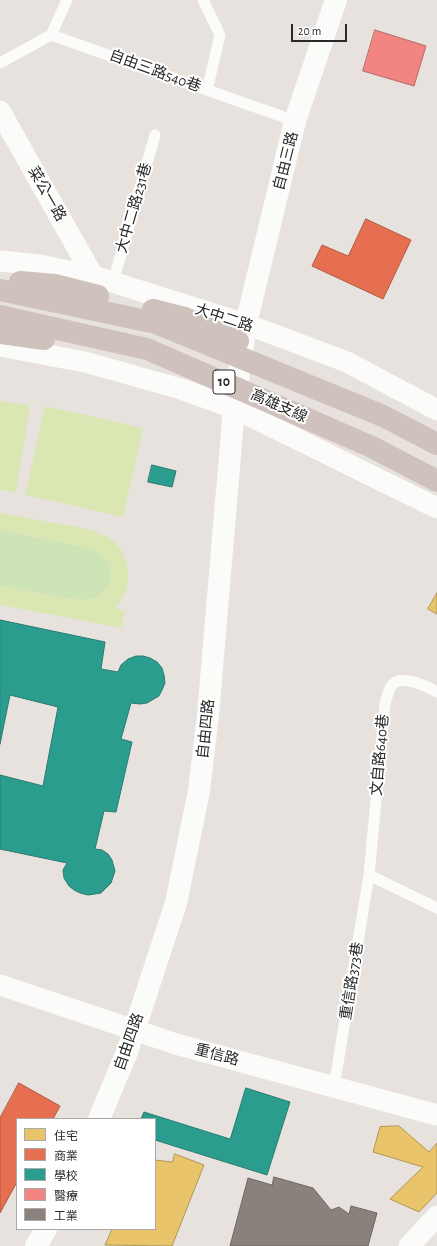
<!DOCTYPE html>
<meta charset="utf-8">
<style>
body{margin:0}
#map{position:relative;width:437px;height:1246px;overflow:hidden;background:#e7e2de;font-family:"Alegreya Sans","Noto Sans TC",sans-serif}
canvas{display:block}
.legend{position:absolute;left:16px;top:1118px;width:140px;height:112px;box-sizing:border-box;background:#fff;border:1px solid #a9a9a9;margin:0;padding:5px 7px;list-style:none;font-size:12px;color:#292929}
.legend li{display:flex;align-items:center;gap:8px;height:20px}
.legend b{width:20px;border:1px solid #a9a9a9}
.scale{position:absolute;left:291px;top:24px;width:56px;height:18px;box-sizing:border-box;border:2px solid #292929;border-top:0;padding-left:5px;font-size:12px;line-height:14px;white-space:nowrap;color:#292929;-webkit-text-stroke:3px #fff;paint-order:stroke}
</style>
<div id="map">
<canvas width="437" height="1246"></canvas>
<ul class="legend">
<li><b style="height:11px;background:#e9c46a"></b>住宅</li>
<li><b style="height:11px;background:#e76f51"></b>商業</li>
<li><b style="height:11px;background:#2a9d8f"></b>學校</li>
<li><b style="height:11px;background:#f28482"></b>醫療</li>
<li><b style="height:11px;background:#8a817c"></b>工業</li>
</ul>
<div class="scale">20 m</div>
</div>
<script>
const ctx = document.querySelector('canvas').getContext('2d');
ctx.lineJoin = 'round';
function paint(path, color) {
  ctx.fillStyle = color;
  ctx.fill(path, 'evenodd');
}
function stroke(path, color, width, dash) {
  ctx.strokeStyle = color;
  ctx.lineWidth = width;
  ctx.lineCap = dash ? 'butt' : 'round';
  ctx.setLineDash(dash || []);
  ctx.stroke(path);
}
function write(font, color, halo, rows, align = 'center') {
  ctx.font = font + ' "Alegreya Sans","Noto Sans TC",sans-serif';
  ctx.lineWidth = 4;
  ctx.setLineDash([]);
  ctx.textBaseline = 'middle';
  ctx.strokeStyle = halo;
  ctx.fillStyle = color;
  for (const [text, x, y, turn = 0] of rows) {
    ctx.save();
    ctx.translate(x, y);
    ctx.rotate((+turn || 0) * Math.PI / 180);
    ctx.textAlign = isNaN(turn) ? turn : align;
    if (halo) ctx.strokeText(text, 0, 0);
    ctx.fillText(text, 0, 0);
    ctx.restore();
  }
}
const green = new Path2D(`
 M 0,530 L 84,547 C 90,549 97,551 103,556 C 121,572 107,599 85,600 C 77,600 68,598 60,597 C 40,594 20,590 0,585 Z`);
const pitch = new Path2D(`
 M 0,401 L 30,405 L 16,492 L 0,490 Z
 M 45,406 L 143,428 L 123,517 L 25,495 Z
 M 0,513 C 18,516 36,519 54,523 C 85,528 126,532 128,572 C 129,587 124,597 115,608 L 125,611 L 121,628 L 0,605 L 0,585 C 20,590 40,594 60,597 C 68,598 77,600 85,600 C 107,599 121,572 103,556 C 97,551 90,549 84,547 L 0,530 Z`);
const homes = new Path2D(`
 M 437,593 L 437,614 L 428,609 Z
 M 399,1126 L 429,1152 L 437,1143 L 437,1193 L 419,1212 L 390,1199 L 423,1167 L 373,1152 L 380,1127 Z
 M 175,1154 L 204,1165 L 172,1246 L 105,1245 L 112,1229 L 155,1229 L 155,1160 L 172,1162 Z`);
const shops = new Path2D(`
 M 366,219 L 411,240 L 383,299 L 312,266 L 322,245 L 348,256 Z
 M 19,1083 L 60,1106 L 53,1119 L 17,1119 L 17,1182 L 0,1213 L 0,1118 Z`);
const schools = new Path2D(`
 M 152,465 L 176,471 L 172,487 L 148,482 Z
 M 0,620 L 105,642 L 101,669 L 118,672 L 121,665 L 128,659 L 136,656 L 143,656 L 150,658 L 157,662 L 162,668 L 164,675 L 165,683 L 162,690 L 159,696 L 147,703 L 140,704 L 131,703 L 121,739 L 132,742 L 116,812 L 104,811 L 95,849 L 102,850 L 108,854 L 112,860 L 115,871 L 111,883 L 101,893 L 88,895 L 80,893 L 74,890 L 69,886 L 64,878 L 63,870 L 67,863 L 0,849 L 0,775 L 43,786 L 58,707 L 10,695 L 0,744 Z
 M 246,1088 L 290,1102 L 267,1175 L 155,1140 L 155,1119 L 141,1119 L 144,1112 L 230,1139 Z`);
const health = new Path2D(`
 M 375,30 L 426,46 L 414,86 L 363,71 Z`);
const industry = new Path2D(`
 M 274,1177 L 313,1188 L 331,1210 L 339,1207 L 349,1214 L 351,1206 L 377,1213 L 368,1246 L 230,1246 L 248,1178 L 272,1185 Z`);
const service = new Path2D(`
 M 67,0 L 51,35 L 295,121
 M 203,0 L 220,35 L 207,90
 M 0,63 L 51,35
 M 113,282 L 155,135
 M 369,875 L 437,908
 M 334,1087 L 369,875 L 385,704 C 387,698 388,689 393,684 C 403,675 427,686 437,692`);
const minor = new Path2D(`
 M 0,111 L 93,276
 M 0,261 L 40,265 L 93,276 L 246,324 L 347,362 L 437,410
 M 0,346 L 85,362 L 181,389 L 234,408 L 437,508
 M 0,985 L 176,1044 L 437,1115
 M 409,1246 L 437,1216`);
const tertiary = new Path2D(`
 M 99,1119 L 127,1052 L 176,903 L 199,791 L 208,715 L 234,408 L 246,324 L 295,121 L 336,0
 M 36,1246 L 46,1229`);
const motorway = new Path2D(`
 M 20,282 L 55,285 L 98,296
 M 0,290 L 156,323 L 383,416 L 437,444
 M 153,310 L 185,318 L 238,341
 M 0,316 L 147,349 L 372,447 L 437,481
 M 0,333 L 44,339`);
const shields = [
 [224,382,22]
];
const shieldNames = [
 ["10",224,382]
];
const streetNames = [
 ["自由三路540巷",155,71,20],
 ["自由三路",286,161,-76],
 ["菜公一路",47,194,60],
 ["大中二路231巷",134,208,-74],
 ["大中二路",224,318,18],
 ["高雄支線",279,406,24],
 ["自由四路",206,729,-84],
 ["文自路640巷",380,755,-85],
 ["重信路373巷",352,981,-81],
 ["自由四路",129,1042,-71],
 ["重信路",217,1055,15]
];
paint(green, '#cee3b6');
paint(pitch, '#dae7b3');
paint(homes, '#e9c46a');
stroke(homes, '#af9656', 1);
paint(shops, '#e76f51');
stroke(shops, '#ae5a45', 1);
paint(schools, '#2a9d8f');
stroke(schools, '#2a7a70', 1);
paint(health, '#f28482');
stroke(health, '#b66967', 1);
paint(industry, '#8a817c');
stroke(industry, '#6d6763', 1);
stroke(service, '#fbfbfa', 11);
stroke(minor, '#fbfbfa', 21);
stroke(tertiary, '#fbfbfa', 22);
stroke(motorway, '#cfc1bb', 22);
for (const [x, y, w] of shields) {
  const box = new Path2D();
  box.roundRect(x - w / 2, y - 12, w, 24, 3);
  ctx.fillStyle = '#fff';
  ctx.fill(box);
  stroke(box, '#292929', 1);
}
write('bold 14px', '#292929', null, shieldNames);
write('15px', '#292929', '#fff', streetNames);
</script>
